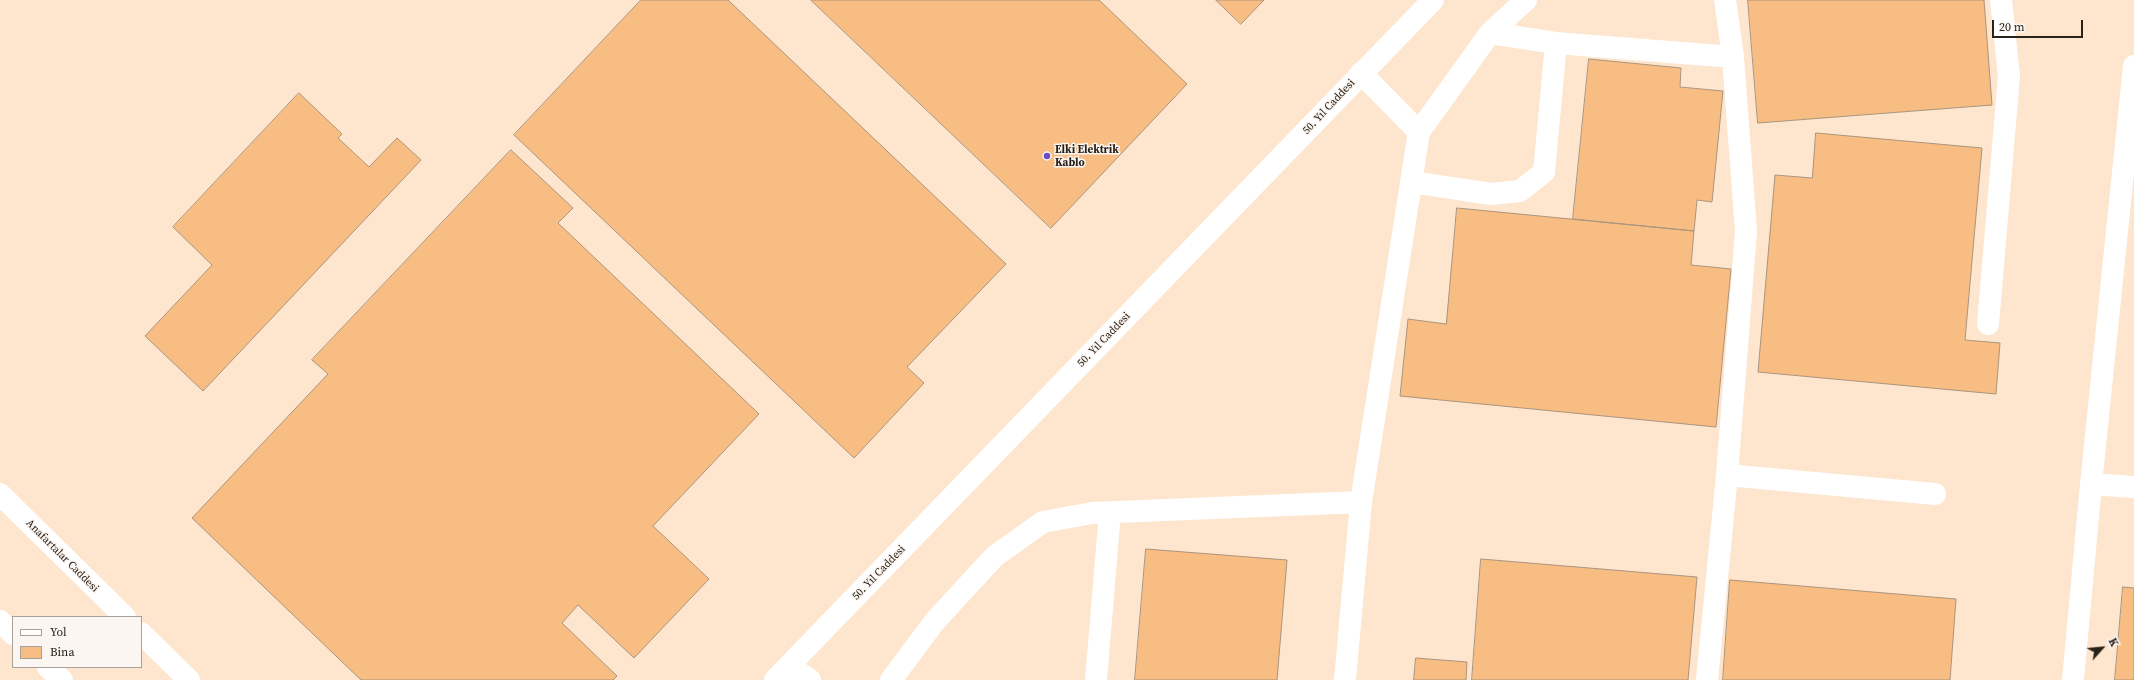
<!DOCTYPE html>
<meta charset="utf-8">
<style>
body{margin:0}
#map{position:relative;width:2134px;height:680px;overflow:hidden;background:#fee5cd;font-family:"Source Serif 4",serif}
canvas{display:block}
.legend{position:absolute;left:12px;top:616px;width:130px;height:52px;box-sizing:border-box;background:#fbf6f1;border:1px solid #a7a19b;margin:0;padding:5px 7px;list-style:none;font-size:12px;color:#2a2119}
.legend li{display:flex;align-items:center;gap:8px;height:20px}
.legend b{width:20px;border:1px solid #a7a19b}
.north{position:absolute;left:2082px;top:628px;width:40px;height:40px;-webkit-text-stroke:3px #fbf6f1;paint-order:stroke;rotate:63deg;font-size:11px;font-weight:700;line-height:16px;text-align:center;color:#2a2119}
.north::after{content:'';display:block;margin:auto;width:14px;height:18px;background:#2a2119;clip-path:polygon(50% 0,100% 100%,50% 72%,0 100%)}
.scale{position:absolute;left:1992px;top:20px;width:91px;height:18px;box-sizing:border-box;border:2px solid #2a2119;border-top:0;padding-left:5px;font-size:12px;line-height:14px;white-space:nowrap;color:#2a2119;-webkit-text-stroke:3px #fbf6f1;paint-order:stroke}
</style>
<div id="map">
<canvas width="2134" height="680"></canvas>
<ul class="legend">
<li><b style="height:5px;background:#fff"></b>Yol</li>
<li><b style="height:11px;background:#f7bd82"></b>Bina</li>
</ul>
<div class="north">K</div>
<div class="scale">20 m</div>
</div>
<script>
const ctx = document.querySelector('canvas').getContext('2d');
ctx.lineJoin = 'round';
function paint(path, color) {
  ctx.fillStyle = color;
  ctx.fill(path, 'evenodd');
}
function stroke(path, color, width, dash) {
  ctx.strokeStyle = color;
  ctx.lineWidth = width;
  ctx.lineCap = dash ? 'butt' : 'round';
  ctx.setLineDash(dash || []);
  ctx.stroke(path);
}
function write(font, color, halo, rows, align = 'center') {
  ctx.font = font + ' "Source Serif 4",serif';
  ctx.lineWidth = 3;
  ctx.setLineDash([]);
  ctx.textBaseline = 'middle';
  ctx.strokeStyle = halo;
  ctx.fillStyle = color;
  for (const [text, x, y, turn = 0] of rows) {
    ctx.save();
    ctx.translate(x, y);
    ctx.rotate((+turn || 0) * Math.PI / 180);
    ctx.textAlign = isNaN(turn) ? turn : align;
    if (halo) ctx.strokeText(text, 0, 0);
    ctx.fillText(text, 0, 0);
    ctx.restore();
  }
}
const building = new Path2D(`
 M 641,0 L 728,0 L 1006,264 L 907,367 L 924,383 L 854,458 L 514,135 Z
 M 811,0 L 1099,0 L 1187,84 L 1051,228 Z
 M 1216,0 L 1264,0 L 1241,24 Z
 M 1748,0 L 1984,0 L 1992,105 L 1758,123 Z
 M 1589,59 L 1681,68 L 1680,87 L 1723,91 L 1712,202 L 1697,200 L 1694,231 L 1573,219 Z
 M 299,93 L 342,134 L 338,138 L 369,167 L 397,138 L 421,160 L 203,391 L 145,336 L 212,265 L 173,227 Z
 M 1816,133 L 1982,148 L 1965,340 L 2000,343 L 1996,394 L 1758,372 L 1775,175 L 1812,178 Z
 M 511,150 L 573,208 L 558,223 L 759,414 L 653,526 L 709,579 L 634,658 L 578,605 L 562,623 L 617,676 L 613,680 L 361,680 L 192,518 L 328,374 L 312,360 Z
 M 1457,208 L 1694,231 L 1691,265 L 1731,269 L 1716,427 L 1400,396 L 1408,319 L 1446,324 Z
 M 1146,549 L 1287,560 L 1277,680 L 1135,680 Z
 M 1481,559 L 1697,577 L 1688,680 L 1472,680 Z
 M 1730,580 L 1956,599 L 1950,680 L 1723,680 Z
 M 2123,587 L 2134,588 L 2134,680 L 2115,680 Z
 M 1416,658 L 1467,662 L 1466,680 L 1414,680 Z`);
const minor = new Path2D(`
 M 1556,43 L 1733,57
 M 1361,73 L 1419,132
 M 1412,182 L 1491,194 L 1520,191 L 1544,172 L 1556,43 L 1490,33
 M 1988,324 L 2009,76 L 2001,0
 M 1727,475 L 1935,494
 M 2091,484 L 2134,487
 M 0,621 L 13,634
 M 789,666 L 810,680
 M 48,667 L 62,680
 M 891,680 L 935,621 L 995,556 L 1043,522 L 1092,513 L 1361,502
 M 1096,680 L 1110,512
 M 1345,680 L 1361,502 L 1419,132 L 1490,33 L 1526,0
 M 1707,680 L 1727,475 L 1746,231 L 1733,57 L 1725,0
 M 2073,680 L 2091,484 L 2134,66`);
const tertiary = new Path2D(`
 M 0,494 L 125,617
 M 141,633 L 189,680
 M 775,680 L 1433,0`);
const markers = [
 [1047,156,4,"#6e4dc7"]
];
const streetNames = [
 ["50. Yıl Caddesi",1329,107,-47],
 ["50. Yıl Caddesi",1104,340,-46],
 ["Anafartalar Caddesi",62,556,45],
 ["50. Yıl Caddesi",879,573,-46]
];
const poiNames = [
 ["Elki Elektrik",1055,150],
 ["Kablo",1055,163]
];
paint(building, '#f7bd82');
stroke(building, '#ab947e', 1);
stroke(minor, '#fff', 22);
stroke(tertiary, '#fff', 22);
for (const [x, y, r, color] of markers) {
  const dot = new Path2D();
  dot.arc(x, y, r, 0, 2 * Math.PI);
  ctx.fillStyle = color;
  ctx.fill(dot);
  stroke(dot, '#fbf6f1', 1.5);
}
write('11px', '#2a2119', '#fbf6f1', streetNames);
write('bold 11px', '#2a2119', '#fbf6f1', poiNames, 'left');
</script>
